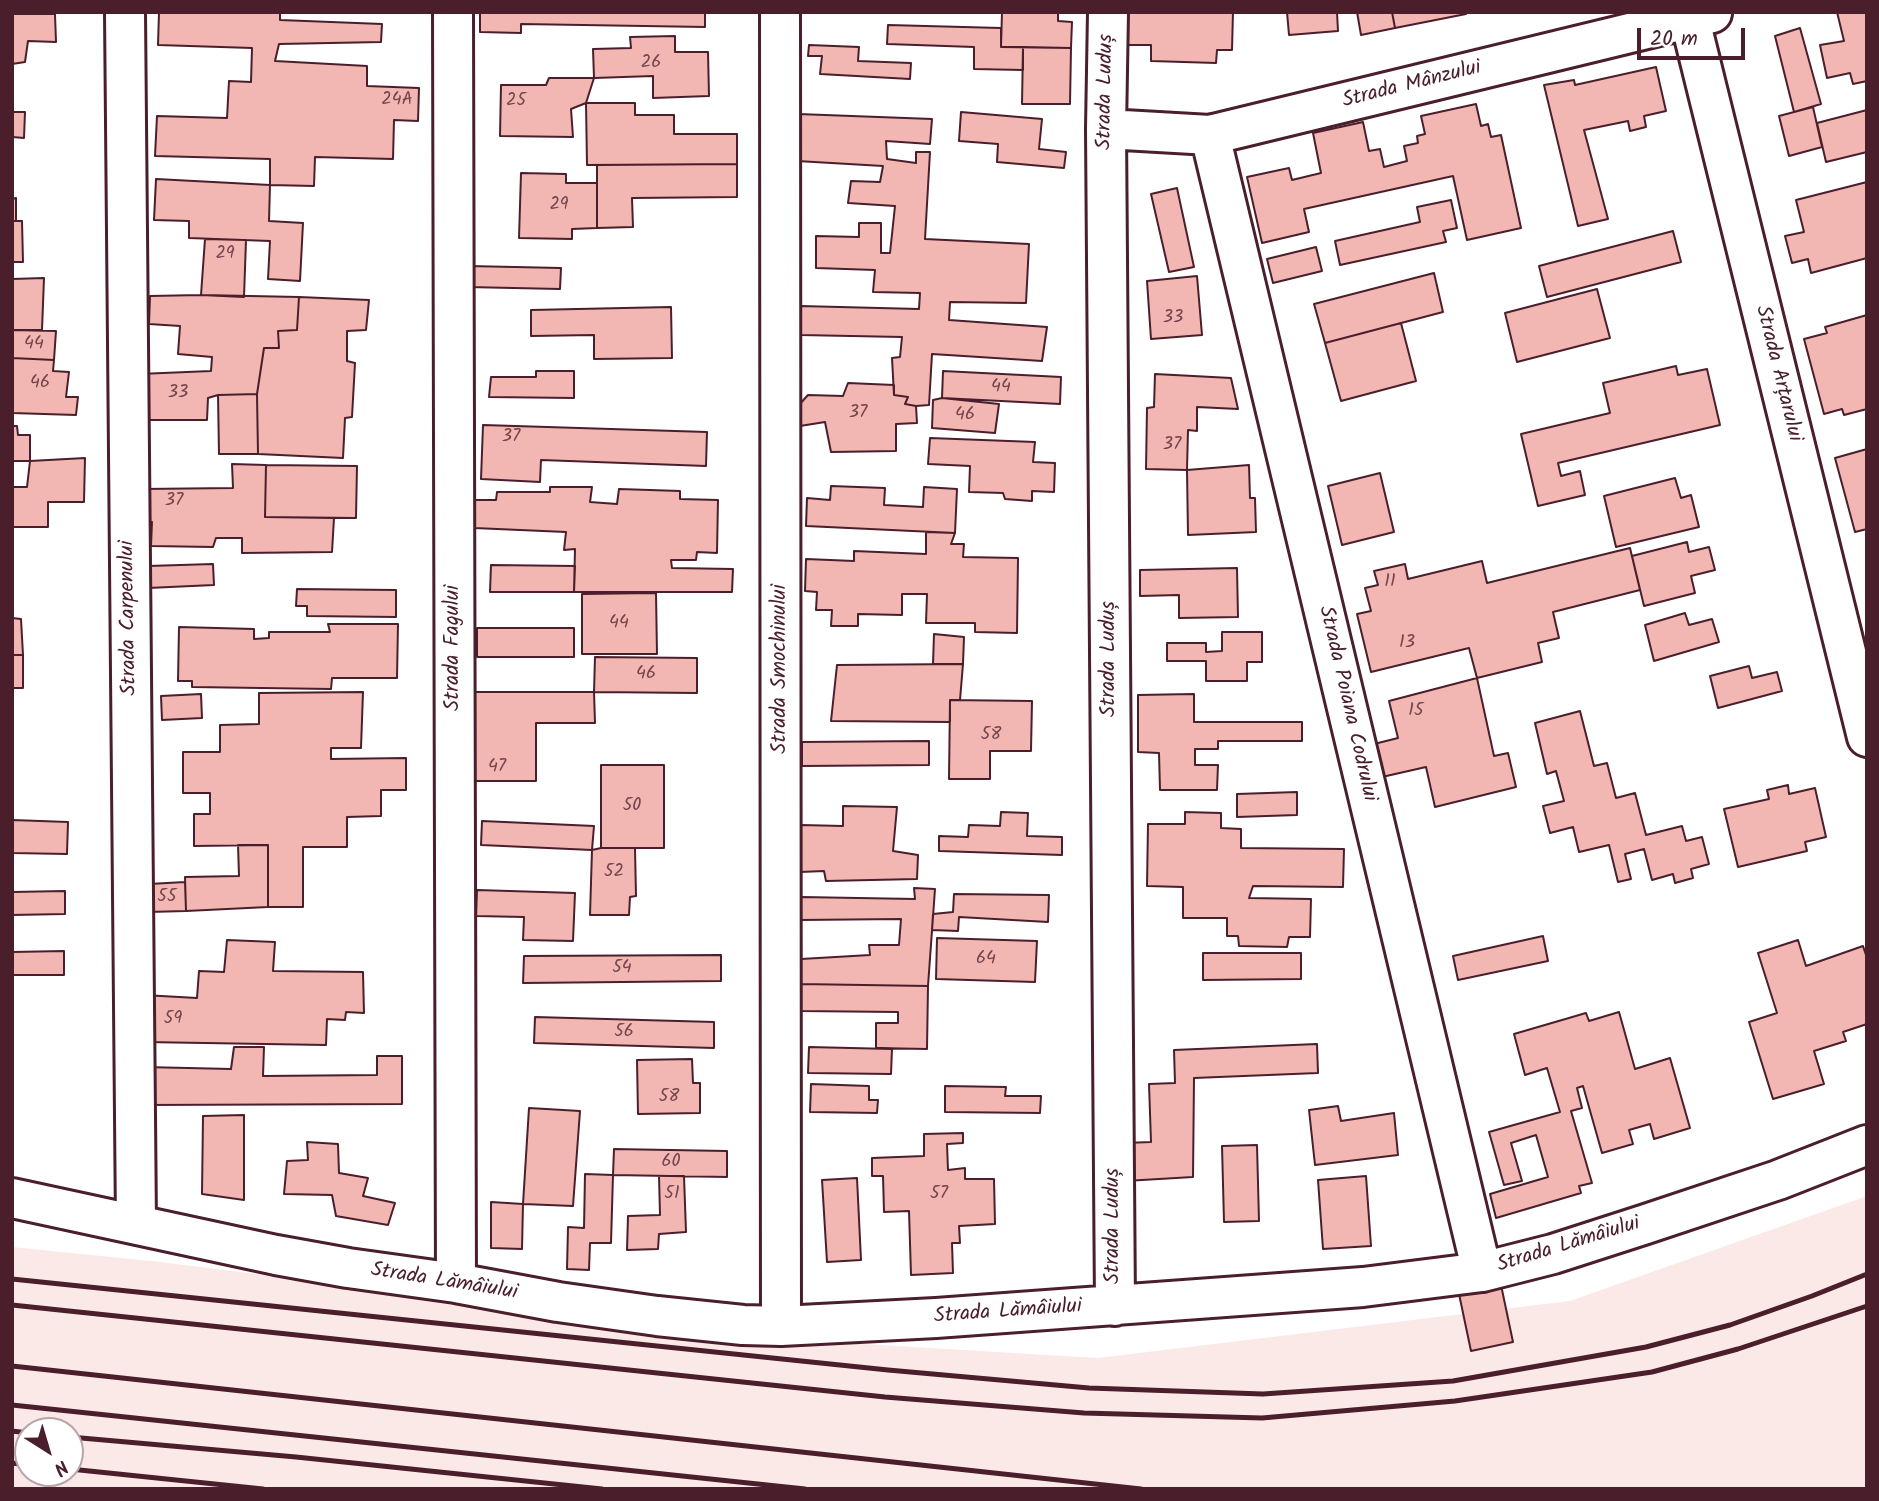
<!DOCTYPE html>
<meta charset="utf-8">
<style>
body{margin:0}
#map{position:relative;width:1879px;height:1501px;overflow:hidden;background:#fff;font-family:Kalam,sans-serif}
canvas{display:block}
.frame{position:absolute;inset:0;border:14px solid #4a1f2b;pointer-events:none}
.north{position:absolute;left:14px;top:1417px;width:70px;height:70px;box-sizing:border-box;background:#fff;border:2px solid #b7a5aa;border-radius:50%;rotate:143deg;font-size:19px;font-weight:700;line-height:28px;text-align:center;color:#4a1f2b}
.north::after{content:'';display:block;margin:auto;width:24px;height:32px;background:#4a1f2b;clip-path:polygon(50% 0,100% 100%,50% 72%,0 100%)}
.scale{position:absolute;left:1637px;top:28px;width:108px;height:32px;box-sizing:border-box;border:4px solid #4a1f2b;border-top:0;padding-left:9px;font-size:21px;line-height:24px;white-space:nowrap;color:#4a1f2b;-webkit-text-stroke:5px #fff;paint-order:stroke}
</style>
<div id="map">
<canvas width="1879" height="1501"></canvas>
<div class="frame"></div>
<div class="north">N</div>
<div class="scale">20 m</div>
</div>
<script>
const ctx = document.querySelector('canvas').getContext('2d');
ctx.lineJoin = 'round';
function paint(path, color) {
  ctx.fillStyle = color;
  ctx.fill(path, 'evenodd');
}
function stroke(path, color, width, dash) {
  ctx.strokeStyle = color;
  ctx.lineWidth = width;
  ctx.lineCap = dash ? 'butt' : 'round';
  ctx.setLineDash(dash || []);
  ctx.stroke(path);
}
function write(font, color, halo, rows, align = 'center') {
  ctx.font = font + ' Kalam,sans-serif';
  ctx.lineWidth = 6;
  ctx.setLineDash([]);
  ctx.textBaseline = 'middle';
  ctx.strokeStyle = halo;
  ctx.fillStyle = color;
  for (const [text, x, y, turn = 0] of rows) {
    ctx.save();
    ctx.translate(x, y);
    ctx.rotate((+turn || 0) * Math.PI / 180);
    ctx.textAlign = isNaN(turn) ? turn : align;
    if (halo) ctx.strokeText(text, 0, 0);
    ctx.fillText(text, 0, 0);
    ctx.restore();
  }
}
const built = new Path2D(`
 M 1867,1196 L 1867,1489 L 12,1489 L 12,1247 L 160,1262 L 779,1339 L 1098,1358 L 1570,1301 ZM 28,1431 L 70,1431 L 70,1473 L 28,1473 Z`);
const building = new Path2D(`
 M 12,12 L 56,12 L 55,14 L 12,14 Z
 M 159,12 L 280,12 L 280,20 L 382,24 L 381,42 L 279,44 L 275,61 L 367,66 L 367,86 L 419,88 L 418,121 L 394,120 L 393,159 L 315,157 L 314,186 L 270,185 L 270,159 L 155,156 L 157,116 L 227,118 L 229,81 L 251,82 L 252,48 L 158,45 Z
 M 480,12 L 705,12 L 705,27 L 521,24 L 521,33 L 480,32 Z
 M 1002,12 L 1058,12 L 1058,21 L 1072,22 L 1071,48 L 1001,47 Z
 M 1124,12 L 1233,12 L 1232,50 L 1217,50 L 1216,63 L 1151,61 L 1151,45 L 1123,45 Z
 M 1287,12 L 1337,12 L 1338,31 L 1289,35 Z
 M 1357,12 L 1392,12 L 1395,28 L 1361,35 Z
 M 1392,12 L 1465,12 L 1466,14 L 1395,28 Z
 M 1837,12 L 1867,12 L 1867,81 L 1853,84 L 1850,73 L 1827,78 L 1820,45 L 1844,41 Z
 M 12,14 L 55,14 L 56,42 L 28,41 L 25,62 L 12,64 Z
 M 888,25 L 1001,28 L 1001,47 L 1023,47 L 1023,70 L 974,69 L 974,47 L 887,44 Z
 M 1800,28 L 1821,104 L 1794,112 L 1775,36 Z
 M 675,36 L 675,52 L 708,52 L 709,96 L 653,98 L 653,76 L 594,78 L 593,49 L 631,48 L 630,37 Z
 M 809,45 L 859,47 L 858,61 L 911,63 L 910,79 L 820,74 L 822,56 L 808,56 Z
 M 1023,47 L 1071,48 L 1070,104 L 1022,104 Z
 M 1656,67 L 1666,111 L 1644,116 L 1646,127 L 1630,131 L 1628,121 L 1584,130 L 1608,219 L 1578,226 L 1544,85 L 1574,80 L 1575,85 Z
 M 549,78 L 594,78 L 586,103 L 571,109 L 573,137 L 500,136 L 501,85 L 546,85 Z
 M 586,103 L 635,103 L 635,115 L 674,115 L 674,134 L 737,134 L 737,164 L 587,165 Z
 M 1476,104 L 1481,126 L 1488,124 L 1491,137 L 1501,135 L 1521,228 L 1467,240 L 1453,176 L 1304,209 L 1309,232 L 1262,243 L 1247,177 L 1289,168 L 1292,180 L 1321,173 L 1313,133 L 1363,122 L 1369,151 L 1380,149 L 1384,167 L 1407,161 L 1404,146 L 1418,143 L 1417,136 L 1425,134 L 1421,116 Z
 M 1813,107 L 1822,147 L 1789,156 L 1779,116 Z
 M 1867,110 L 1867,152 L 1826,162 L 1817,123 Z
 M 12,112 L 25,112 L 24,138 L 12,137 Z
 M 961,112 L 1042,119 L 1039,149 L 1066,152 L 1064,168 L 997,162 L 998,144 L 959,141 Z
 M 798,114 L 932,119 L 930,144 L 886,141 L 887,159 L 916,163 L 916,152 L 930,152 L 925,239 L 1029,244 L 1026,303 L 950,302 L 949,320 L 1047,327 L 1042,361 L 932,354 L 929,405 L 916,406 L 905,404 L 908,397 L 894,395 L 892,358 L 900,357 L 902,337 L 800,335 L 800,306 L 919,309 L 920,293 L 873,292 L 875,270 L 816,268 L 816,236 L 859,237 L 859,223 L 881,223 L 881,253 L 890,253 L 895,206 L 848,203 L 851,181 L 880,182 L 883,166 L 797,161 Z
 M 737,164 L 737,197 L 632,198 L 633,227 L 597,228 L 597,165 Z
 M 521,173 L 566,174 L 566,183 L 597,183 L 597,228 L 572,229 L 572,239 L 519,238 Z
 M 156,179 L 270,185 L 269,221 L 303,223 L 300,281 L 268,279 L 270,241 L 189,238 L 189,221 L 154,220 Z
 M 1867,182 L 1867,258 L 1811,273 L 1808,259 L 1792,263 L 1785,236 L 1804,232 L 1796,200 Z
 M 1177,188 L 1194,267 L 1169,272 L 1151,194 Z
 M 16,198 L 16,221 L 12,221 L 12,199 Z
 M 1451,200 L 1457,228 L 1443,231 L 1446,242 L 1340,265 L 1335,241 L 1420,222 L 1417,207 Z
 M 12,221 L 22,221 L 23,262 L 12,262 Z
 M 1673,231 L 1681,262 L 1547,297 L 1539,266 Z
 M 205,239 L 246,240 L 244,297 L 201,295 Z
 M 1316,247 L 1322,271 L 1273,283 L 1267,259 Z
 M 468,266 L 561,268 L 560,289 L 467,287 Z
 M 1434,273 L 1443,312 L 1325,343 L 1314,304 Z
 M 1197,276 L 1202,335 L 1151,339 L 1147,281 Z
 M 44,278 L 42,330 L 12,330 L 12,279 Z
 M 1597,289 L 1610,338 L 1517,362 L 1505,313 Z
 M 201,295 L 299,297 L 297,330 L 278,331 L 279,348 L 264,348 L 257,394 L 218,395 L 208,398 L 207,420 L 138,420 L 139,374 L 211,371 L 212,357 L 178,354 L 180,326 L 149,324 L 150,296 Z
 M 299,297 L 369,300 L 366,330 L 347,331 L 347,361 L 355,363 L 352,417 L 345,418 L 343,458 L 258,454 L 257,394 L 264,348 L 279,348 L 278,331 L 297,330 Z
 M 671,307 L 672,358 L 594,359 L 594,335 L 531,336 L 531,310 Z
 M 1867,315 L 1867,409 L 1844,415 L 1842,409 L 1824,414 L 1804,339 L 1827,333 L 1825,327 Z
 M 1401,323 L 1416,381 L 1341,401 L 1325,343 Z
 M 12,330 L 56,331 L 54,360 L 12,358 Z
 M 12,358 L 54,360 L 53,371 L 69,372 L 66,397 L 78,397 L 76,415 L 12,413 Z
 M 1676,366 L 1678,375 L 1707,369 L 1720,425 L 1558,463 L 1561,476 L 1580,471 L 1585,495 L 1538,506 L 1521,434 L 1610,413 L 1603,383 Z
 M 536,371 L 574,371 L 574,398 L 489,397 L 491,377 L 536,377 Z
 M 943,371 L 1061,377 L 1060,404 L 942,398 Z
 M 1155,374 L 1231,378 L 1238,409 L 1197,407 L 1197,431 L 1188,430 L 1187,470 L 1146,469 L 1147,408 L 1154,407 Z
 M 848,383 L 894,385 L 894,395 L 908,397 L 905,404 L 916,406 L 917,423 L 896,424 L 896,451 L 831,452 L 825,422 L 800,426 L 798,406 L 808,395 L 843,396 Z
 M 257,394 L 258,454 L 219,454 L 218,395 Z
 M 942,398 L 999,404 L 995,433 L 932,428 L 933,400 Z
 M 483,425 L 707,432 L 706,466 L 541,460 L 540,482 L 481,479 Z
 M 12,426 L 17,426 L 18,435 L 30,435 L 30,461 L 12,461 Z
 M 930,438 L 1035,442 L 1033,462 L 1055,463 L 1054,492 L 1032,491 L 1032,501 L 1005,499 L 1003,493 L 969,492 L 970,466 L 928,464 Z
 M 1867,449 L 1867,529 L 1855,532 L 1835,458 Z
 M 85,458 L 84,502 L 48,502 L 48,527 L 12,527 L 12,487 L 27,487 L 30,461 Z
 M 232,464 L 266,465 L 265,517 L 334,518 L 332,552 L 242,553 L 242,538 L 216,538 L 213,547 L 151,546 L 152,522 L 142,521 L 142,489 L 233,488 Z
 M 266,465 L 357,466 L 356,518 L 265,517 Z
 M 1249,465 L 1250,498 L 1255,498 L 1256,532 L 1188,535 L 1187,470 Z
 M 1380,473 L 1394,532 L 1342,545 L 1328,486 Z
 M 1675,478 L 1681,498 L 1691,495 L 1699,527 L 1616,547 L 1604,496 Z
 M 831,486 L 885,488 L 884,505 L 923,507 L 924,487 L 957,489 L 955,533 L 806,526 L 807,498 L 830,500 Z
 M 550,487 L 592,487 L 590,502 L 617,504 L 619,489 L 680,491 L 680,499 L 718,500 L 717,553 L 697,552 L 696,560 L 671,560 L 672,568 L 733,569 L 732,592 L 574,592 L 575,549 L 564,550 L 566,532 L 474,528 L 475,500 L 496,500 L 497,492 L 550,492 Z
 M 926,532 L 955,533 L 951,544 L 964,544 L 963,557 L 1018,558 L 1017,633 L 975,632 L 975,623 L 926,623 L 927,594 L 902,594 L 902,615 L 858,614 L 858,626 L 831,626 L 832,610 L 816,610 L 817,592 L 805,591 L 806,559 L 854,561 L 854,551 L 926,554 Z
 M 1687,542 L 1689,552 L 1709,547 L 1715,570 L 1691,576 L 1695,593 L 1644,606 L 1632,556 Z
 M 1630,548 L 1640,590 L 1553,612 L 1559,638 L 1538,643 L 1542,662 L 1477,678 L 1469,648 L 1371,672 L 1357,614 L 1371,611 L 1365,588 L 1378,585 L 1374,571 L 1405,564 L 1408,579 L 1482,561 L 1487,583 Z
 M 213,564 L 214,585 L 148,588 L 148,566 Z
 M 491,565 L 575,566 L 574,592 L 490,592 Z
 M 1237,568 L 1238,617 L 1179,618 L 1179,595 L 1140,596 L 1140,570 Z
 M 297,589 L 396,590 L 396,617 L 307,616 L 307,606 L 296,606 Z
 M 656,593 L 657,654 L 582,654 L 582,594 Z
 M 1685,613 L 1689,625 L 1712,619 L 1719,642 L 1654,661 L 1645,625 Z
 M 12,618 L 21,619 L 23,655 L 12,655 Z
 M 328,624 L 398,624 L 397,678 L 332,678 L 331,689 L 192,687 L 192,681 L 178,681 L 179,627 L 254,629 L 254,639 L 269,638 L 269,632 L 330,632 Z
 M 477,628 L 574,628 L 574,657 L 477,657 Z
 M 1222,632 L 1262,632 L 1262,662 L 1247,662 L 1247,681 L 1206,681 L 1206,661 L 1167,661 L 1167,643 L 1206,643 L 1206,652 L 1222,651 Z
 M 934,634 L 964,637 L 963,664 L 933,664 Z
 M 12,655 L 23,655 L 23,688 L 12,688 Z
 M 595,657 L 697,658 L 697,693 L 594,692 Z
 M 963,664 L 960,700 L 950,700 L 950,722 L 831,721 L 837,665 Z
 M 1749,666 L 1752,678 L 1777,672 L 1782,691 L 1718,708 L 1710,676 Z
 M 1477,678 L 1494,756 L 1508,753 L 1516,787 L 1435,807 L 1426,767 L 1382,777 L 1374,744 L 1398,738 L 1389,701 Z
 M 363,692 L 361,748 L 331,748 L 331,759 L 406,758 L 406,790 L 381,790 L 381,816 L 347,817 L 347,847 L 303,847 L 303,907 L 268,907 L 268,845 L 194,846 L 194,814 L 210,814 L 210,793 L 183,793 L 183,752 L 220,752 L 220,725 L 259,724 L 259,693 Z
 M 474,692 L 594,692 L 595,723 L 536,723 L 536,781 L 474,781 Z
 M 201,694 L 202,718 L 162,720 L 161,696 Z
 M 1194,694 L 1194,722 L 1302,722 L 1302,741 L 1218,741 L 1218,749 L 1195,749 L 1195,765 L 1218,765 L 1217,790 L 1160,790 L 1159,753 L 1138,752 L 1138,695 Z
 M 950,700 L 1032,701 L 1031,751 L 990,751 L 990,779 L 949,779 Z
 M 1580,711 L 1594,766 L 1607,763 L 1616,798 L 1635,793 L 1646,835 L 1682,826 L 1686,841 L 1702,837 L 1709,864 L 1691,869 L 1693,878 L 1675,883 L 1673,874 L 1652,880 L 1644,849 L 1625,854 L 1631,879 L 1618,882 L 1609,845 L 1579,852 L 1573,827 L 1550,833 L 1543,806 L 1564,801 L 1556,771 L 1547,774 L 1535,723 Z
 M 929,741 L 929,765 L 802,766 L 802,742 Z
 M 601,765 L 664,765 L 664,848 L 601,848 Z
 M 1788,785 L 1789,794 L 1815,788 L 1826,837 L 1805,842 L 1807,851 L 1738,867 L 1724,809 L 1769,799 L 1767,790 Z
 M 1297,792 L 1297,815 L 1237,817 L 1237,794 Z
 M 843,806 L 897,807 L 893,851 L 918,855 L 917,879 L 826,881 L 824,871 L 800,872 L 801,825 L 843,826 Z
 M 1001,812 L 1028,813 L 1027,836 L 1062,837 L 1062,855 L 939,851 L 939,836 L 968,837 L 969,825 L 1000,826 Z
 M 1185,812 L 1221,813 L 1221,828 L 1241,829 L 1241,848 L 1344,849 L 1343,887 L 1253,886 L 1249,898 L 1311,899 L 1310,937 L 1289,937 L 1287,947 L 1239,946 L 1238,936 L 1227,936 L 1227,918 L 1183,918 L 1183,887 L 1147,886 L 1148,824 L 1185,824 Z
 M 12,820 L 68,822 L 67,854 L 12,853 Z
 M 482,821 L 594,826 L 592,850 L 481,845 Z
 M 238,845 L 268,845 L 268,907 L 186,911 L 185,877 L 239,876 Z
 M 601,848 L 635,848 L 636,896 L 630,897 L 629,915 L 590,915 L 592,850 Z
 M 185,882 L 186,911 L 148,912 L 149,884 Z
 M 914,888 L 935,889 L 928,986 L 799,984 L 801,959 L 870,955 L 869,945 L 899,945 L 901,919 L 799,920 L 801,897 L 915,899 Z
 M 477,890 L 575,893 L 573,941 L 523,940 L 524,917 L 476,916 Z
 M 65,891 L 65,914 L 12,915 L 12,892 Z
 M 954,894 L 1049,895 L 1048,922 L 959,917 L 958,931 L 932,930 L 933,914 L 953,912 Z
 M 1543,936 L 1548,961 L 1458,980 L 1453,956 Z
 M 937,938 L 1037,941 L 1035,982 L 936,979 Z
 M 227,940 L 275,942 L 273,971 L 363,972 L 364,1013 L 346,1012 L 345,1020 L 327,1019 L 326,1045 L 144,1042 L 143,995 L 197,998 L 199,971 L 224,972 Z
 M 1798,940 L 1806,966 L 1863,946 L 1867,958 L 1867,1024 L 1843,1032 L 1846,1041 L 1814,1051 L 1824,1084 L 1773,1099 L 1749,1022 L 1777,1013 L 1758,953 Z
 M 64,951 L 64,975 L 12,975 L 12,952 Z
 M 1203,953 L 1301,953 L 1301,979 L 1203,980 Z
 M 721,955 L 721,981 L 523,983 L 524,956 Z
 M 799,984 L 928,986 L 927,1049 L 876,1048 L 876,1023 L 898,1023 L 898,1012 L 799,1011 Z
 M 1619,1012 L 1635,1069 L 1670,1058 L 1690,1128 L 1654,1139 L 1650,1124 L 1629,1130 L 1633,1144 L 1602,1153 L 1583,1086 L 1577,1088 L 1582,1108 L 1571,1111 L 1592,1183 L 1579,1186 L 1581,1193 L 1496,1218 L 1490,1194 L 1548,1177 L 1536,1135 L 1511,1143 L 1522,1181 L 1504,1185 L 1489,1132 L 1560,1112 L 1547,1068 L 1525,1075 L 1514,1034 L 1586,1013 L 1589,1021 Z
 M 535,1017 L 714,1022 L 714,1048 L 534,1043 Z
 M 1317,1044 L 1318,1073 L 1194,1078 L 1193,1177 L 1125,1181 L 1124,1143 L 1151,1142 L 1149,1084 L 1175,1083 L 1174,1050 Z
 M 234,1047 L 264,1047 L 263,1076 L 377,1075 L 377,1056 L 402,1056 L 402,1104 L 144,1105 L 144,1067 L 231,1069 Z
 M 809,1047 L 892,1049 L 891,1074 L 808,1073 Z
 M 692,1059 L 693,1083 L 700,1083 L 700,1113 L 638,1114 L 637,1060 Z
 M 811,1084 L 869,1086 L 869,1100 L 878,1100 L 877,1113 L 810,1112 Z
 M 945,1086 L 1006,1087 L 1005,1096 L 1041,1096 L 1040,1113 L 945,1112 Z
 M 1338,1106 L 1341,1121 L 1394,1113 L 1398,1155 L 1315,1165 L 1309,1110 Z
 M 529,1108 L 580,1111 L 573,1206 L 523,1204 Z
 M 244,1115 L 244,1200 L 202,1194 L 203,1116 Z
 M 963,1133 L 963,1143 L 947,1144 L 948,1170 L 965,1168 L 965,1179 L 994,1179 L 995,1224 L 959,1226 L 960,1243 L 952,1243 L 953,1273 L 911,1275 L 909,1211 L 884,1212 L 883,1176 L 872,1176 L 872,1158 L 924,1156 L 924,1134 Z
 M 307,1142 L 338,1144 L 339,1173 L 368,1178 L 363,1196 L 395,1203 L 388,1225 L 336,1216 L 332,1195 L 284,1194 L 287,1161 L 308,1160 Z
 M 1257,1145 L 1259,1221 L 1224,1222 L 1222,1146 Z
 M 614,1149 L 727,1151 L 727,1177 L 613,1175 Z
 M 585,1174 L 613,1175 L 611,1243 L 590,1243 L 589,1270 L 567,1269 L 568,1227 L 584,1228 Z
 M 659,1176 L 684,1176 L 686,1232 L 659,1234 L 658,1249 L 627,1250 L 628,1216 L 660,1215 Z
 M 1366,1176 L 1371,1246 L 1323,1249 L 1318,1180 Z
 M 857,1178 L 861,1260 L 827,1262 L 822,1180 Z
 M 491,1202 L 523,1204 L 522,1249 L 491,1248 Z
 M 1501,1285 L 1513,1342 L 1471,1351 L 1459,1294 Z`);
const minor = new Path2D(`
 M 125,12 L 136,1224
 M 453,12 L 456,1283
 M 780,12 L 781,1326
 M 1108,12 L 1106,129 L 1115,1306
 M 1688,12 L 1867,737
 M 1106,129 L 1210,135 L 1712,13
 M 1210,135 L 1482,1272
 M 12,1198 L 276,1255 L 348,1268 L 456,1283 L 558,1302 L 657,1316 L 743,1325 L 781,1326 L 936,1318 L 1363,1287 L 1482,1272 L 1553,1254 L 1646,1224 L 1778,1180 L 1867,1145`);
const rail = new Path2D(`
 M 12,1279 L 888,1370 L 1089,1388 L 1263,1394 L 1453,1381 L 1646,1347 L 1730,1325 L 1812,1296 L 1867,1274
 M 12,1305 L 885,1397 L 1084,1413 L 1262,1418 L 1455,1401 L 1652,1372 L 1738,1349 L 1867,1306
 M 12,1366 L 1141,1489
 M 12,1405 L 805,1489
 M 12,1431 L 28,1433
 M 70,1437 L 296,1457 L 602,1489
 M 12,1463 L 28,1465
 M 70,1469 L 263,1489`);
const numberNames = [
 ["26",651,64],
 ["24A",397,101],
 ["25",516,102],
 ["29",559,206],
 ["29",225,255],
 ["33",1173,319],
 ["44",34,345],
 ["46",40,384],
 ["44",1001,388],
 ["33",178,394],
 ["37",858,414],
 ["46",965,416],
 ["37",511,438],
 ["37",1172,446],
 ["37",174,502],
 ["11",1390,583],
 ["44",619,624],
 ["13",1407,644],
 ["46",646,675],
 ["15",1416,712],
 ["58",991,736],
 ["47",497,768],
 ["50",632,807],
 ["52",614,873],
 ["55",167,898],
 ["64",986,960],
 ["54",622,969],
 ["59",173,1020],
 ["56",624,1033],
 ["58",669,1098],
 ["60",671,1163],
 ["51",672,1195],
 ["57",939,1195]
];
const streetNames = [
 ["Strada Mânzului",1412,86,-14],
 ["Strada Luduș",1107,92,-89],
 ["Strada Arțarului",1777,374,76],
 ["Strada Carpenului",130,618,-91],
 ["Strada Fagului",454,648,-90],
 ["Strada Luduș",1110,659,-90],
 ["Strada Smochinului",781,669,-90],
 ["Strada Poiana Codrului",1346,704,77],
 ["Strada Luduș",1114,1226,-90],
 ["Strada Lămâiului",1569,1246,-17],
 ["Strada Lămâiului",444,1283,9],
 ["Strada Lămâiului",1008,1313,-4]
];
paint(built, '#fbe9e8');
paint(building, '#f3b7b3');
stroke(building, '#4a1f2b', 2);
stroke(minor, '#4a1f2b', 44);
stroke(minor, '#fff', 38);
stroke(rail, '#4a1f2b', 5);
write('18px', '#74454d', null, numberNames);
write('21px', '#4a1f2b', '#fff', streetNames);
</script>
